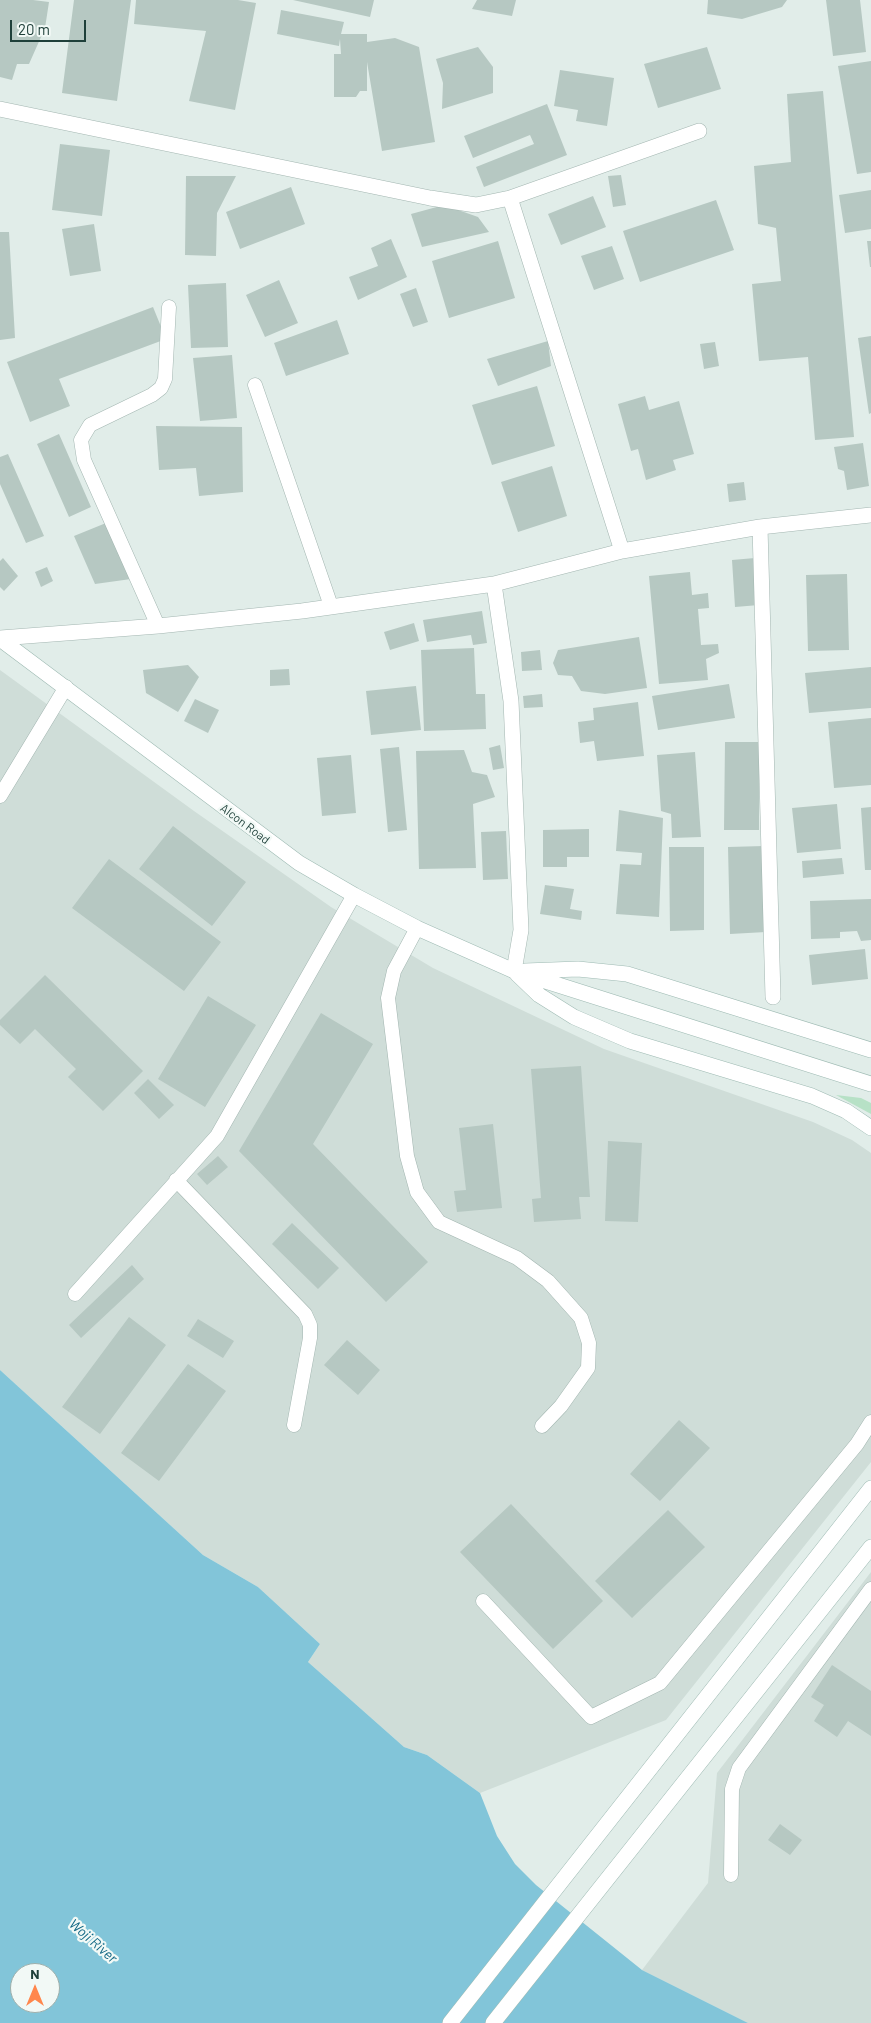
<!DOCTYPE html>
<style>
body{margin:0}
#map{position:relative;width:871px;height:2023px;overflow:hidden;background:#e1ede9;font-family:Barlow,sans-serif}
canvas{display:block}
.north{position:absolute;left:10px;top:1963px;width:50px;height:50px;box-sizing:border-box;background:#f2f9f6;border:1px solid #9eafab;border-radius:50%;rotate:0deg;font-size:14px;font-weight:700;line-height:20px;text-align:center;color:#1f403a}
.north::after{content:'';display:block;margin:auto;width:18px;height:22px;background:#ff874d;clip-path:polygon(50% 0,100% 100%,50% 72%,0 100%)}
.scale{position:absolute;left:10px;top:20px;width:76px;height:22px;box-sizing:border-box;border:2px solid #1f403a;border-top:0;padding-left:6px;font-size:15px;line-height:18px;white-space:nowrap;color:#1f403a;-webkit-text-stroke:4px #f2f9f6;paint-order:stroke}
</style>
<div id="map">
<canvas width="871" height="2023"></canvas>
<div class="north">N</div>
<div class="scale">20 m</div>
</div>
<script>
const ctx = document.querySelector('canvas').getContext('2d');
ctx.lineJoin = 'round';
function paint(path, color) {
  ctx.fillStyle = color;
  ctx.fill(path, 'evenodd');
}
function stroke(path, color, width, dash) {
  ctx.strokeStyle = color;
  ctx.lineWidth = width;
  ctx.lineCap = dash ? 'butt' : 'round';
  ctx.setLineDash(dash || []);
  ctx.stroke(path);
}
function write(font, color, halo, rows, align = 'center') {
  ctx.font = font + ' Barlow,sans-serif';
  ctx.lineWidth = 4.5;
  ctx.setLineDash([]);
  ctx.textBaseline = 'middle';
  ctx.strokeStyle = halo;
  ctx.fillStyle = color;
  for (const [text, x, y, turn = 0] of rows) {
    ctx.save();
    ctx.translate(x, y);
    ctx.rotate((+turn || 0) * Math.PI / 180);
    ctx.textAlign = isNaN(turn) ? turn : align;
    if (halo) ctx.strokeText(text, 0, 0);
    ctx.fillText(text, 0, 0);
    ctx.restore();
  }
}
const built = new Path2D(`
 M 0,670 L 194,811 L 331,907 L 433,968 L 604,1049 L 813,1122 L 852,1140 L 871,1153 L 871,1462 L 666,1720 L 480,1793 L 427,1755 L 404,1747 L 308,1662 L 320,1644 L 258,1587 L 203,1555 L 0,1370 Z
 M 871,1572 L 871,2023 L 748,2023 L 642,1970 L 708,1883 L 717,1773 Z`);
const green = new Path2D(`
 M 836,1095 L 861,1098 L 871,1103 L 871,1114 Z`);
const water = new Path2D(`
 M 0,1370 L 203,1555 L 258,1587 L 320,1644 L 308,1662 L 404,1747 L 427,1755 L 480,1793 L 497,1836 L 515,1864 L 536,1885 L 642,1970 L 748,2023 L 0,2023 ZM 20,1973 L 50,1973 L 50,2003 L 20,2003 Z`);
const building = new Path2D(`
 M 0,0 L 33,0 L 49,2 L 45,28 L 29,64 L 17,64 L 12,80 L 0,77 Z
 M 74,0 L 131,0 L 117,101 L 62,93 Z
 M 136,0 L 238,0 L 256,3 L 235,110 L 189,101 L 206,31 L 134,24 Z
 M 293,0 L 374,0 L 370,17 Z
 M 477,0 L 516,0 L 512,16 L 472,9 Z
 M 708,0 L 787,0 L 782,7 L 742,19 L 707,14 Z
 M 826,0 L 860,0 L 866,52 L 833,56 Z
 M 281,10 L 344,22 L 341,34 L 367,34 L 367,42 L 395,38 L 419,47 L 435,142 L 382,151 L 367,62 L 367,91 L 360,91 L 356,97 L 334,97 L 334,54 L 341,54 L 340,39 L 339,46 L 277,34 Z
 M 478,47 L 493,67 L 493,93 L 442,109 L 443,83 L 436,59 Z
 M 707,47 L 721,89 L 658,108 L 644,64 Z
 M 871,61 L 871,172 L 857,174 L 838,66 Z
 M 560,70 L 614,78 L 607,126 L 576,121 L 578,110 L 554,106 Z
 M 823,91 L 854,437 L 815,440 L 808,357 L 759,361 L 752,284 L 781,281 L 776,228 L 758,224 L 754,166 L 791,162 L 787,94 Z
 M 547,104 L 567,155 L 484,187 L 476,167 L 534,144 L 530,135 L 473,158 L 464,136 Z
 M 60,144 L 110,150 L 102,216 L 52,210 Z
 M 621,175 L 626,205 L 613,207 L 608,176 Z
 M 186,176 L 236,176 L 217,213 L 216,256 L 185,255 Z
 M 291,187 L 305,224 L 240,249 L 226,212 Z
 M 871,190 L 871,229 L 845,233 L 839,195 Z
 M 593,196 L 606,227 L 561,245 L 548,214 Z
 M 716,200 L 734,250 L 640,282 L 623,231 Z
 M 444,205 L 478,217 L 489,232 L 422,247 L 411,214 Z
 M 94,224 L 101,271 L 70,276 L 62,229 Z
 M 0,232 L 9,232 L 15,338 L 0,340 Z
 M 391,239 L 407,277 L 358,300 L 349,277 L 378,266 L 371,248 Z
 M 498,241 L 515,298 L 449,318 L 432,261 Z
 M 867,241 L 871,241 L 871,267 L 870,267 Z
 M 612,246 L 624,279 L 594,290 L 581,256 Z
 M 279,280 L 298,323 L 265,337 L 246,295 Z
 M 226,283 L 228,347 L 191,348 L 188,285 Z
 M 416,288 L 428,322 L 413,327 L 400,294 Z
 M 153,307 L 166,339 L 59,379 L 70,406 L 30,422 L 7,362 Z
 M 337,320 L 349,354 L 286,376 L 274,343 Z
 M 871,336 L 871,413 L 869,414 L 858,338 Z
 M 548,341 L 551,366 L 498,386 L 487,359 Z
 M 715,342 L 719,366 L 704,369 L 700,344 Z
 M 232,355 L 237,418 L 200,421 L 193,358 Z
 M 537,386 L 555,446 L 492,465 L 472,405 Z
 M 645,396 L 649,410 L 679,401 L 694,454 L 673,460 L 676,470 L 646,480 L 638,449 L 631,451 L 618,404 Z
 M 156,426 L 242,427 L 243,492 L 199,496 L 196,468 L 159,470 Z
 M 59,434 L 91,507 L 69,517 L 37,444 Z
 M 863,443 L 869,486 L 847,490 L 844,471 L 838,469 L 834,447 Z
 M 8,454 L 44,536 L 26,543 L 0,484 L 0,457 Z
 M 552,466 L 567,516 L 518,532 L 501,482 Z
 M 744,482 L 746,500 L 729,502 L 727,484 Z
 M 106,523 L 131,579 L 95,584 L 74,536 Z
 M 3,558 L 18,576 L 4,591 L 0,587 L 0,561 Z
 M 755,558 L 759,605 L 735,607 L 732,560 Z
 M 47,567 L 53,581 L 41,587 L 35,572 Z
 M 690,572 L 692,595 L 708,593 L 709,608 L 698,609 L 701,645 L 718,644 L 719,653 L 706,659 L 708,680 L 659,684 L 649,576 Z
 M 847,574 L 849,650 L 808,651 L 806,575 Z
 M 482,611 L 487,643 L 473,645 L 471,635 L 427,642 L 423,620 Z
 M 414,623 L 419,641 L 390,650 L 384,632 Z
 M 639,637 L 647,688 L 605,694 L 581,691 L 572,676 L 558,675 L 553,663 L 558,650 Z
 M 474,648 L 476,694 L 485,694 L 486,729 L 424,731 L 421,650 Z
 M 540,650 L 542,670 L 522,671 L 521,652 Z
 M 188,665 L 199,677 L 178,712 L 146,693 L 143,670 Z
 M 871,667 L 871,708 L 809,713 L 805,673 Z
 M 289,669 L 290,685 L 270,686 L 270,670 Z
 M 729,684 L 735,718 L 658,730 L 652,696 Z
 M 416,686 L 421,730 L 371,735 L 366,691 Z
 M 542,694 L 543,707 L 524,708 L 523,696 Z
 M 195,699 L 219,710 L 208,733 L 184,721 Z
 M 638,702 L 644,756 L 597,761 L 594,741 L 580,743 L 578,722 L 594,720 L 593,708 Z
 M 871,718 L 871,785 L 834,788 L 828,722 Z
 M 725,742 L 759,742 L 759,830 L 724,830 Z
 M 500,745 L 504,768 L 493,770 L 489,748 Z
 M 399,747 L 407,830 L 388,832 L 380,749 Z
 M 464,750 L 472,772 L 487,775 L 495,797 L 473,804 L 476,868 L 419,869 L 416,751 Z
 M 695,752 L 701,837 L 672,838 L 671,814 L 661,811 L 657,755 Z
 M 351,755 L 356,813 L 322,816 L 317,758 Z
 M 837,804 L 841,849 L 797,853 L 792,808 Z
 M 871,807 L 871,870 L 865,870 L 861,808 Z
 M 619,810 L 663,818 L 659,917 L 616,914 L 620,864 L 641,865 L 642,853 L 616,851 Z
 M 173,826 L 246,882 L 212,926 L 139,869 Z
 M 589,829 L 589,857 L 567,857 L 567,867 L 543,867 L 543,830 Z
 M 506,831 L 508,879 L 483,880 L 481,832 Z
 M 764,846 L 766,932 L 730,934 L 728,847 Z
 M 669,847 L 704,847 L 704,930 L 670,931 Z
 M 842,858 L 844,874 L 803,878 L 802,861 Z
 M 109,859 L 221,942 L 184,991 L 72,908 Z
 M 545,885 L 574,889 L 570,909 L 582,911 L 581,920 L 540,914 Z
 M 871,899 L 871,940 L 861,941 L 857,931 L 840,932 L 840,938 L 811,939 L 810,901 Z
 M 865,949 L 868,979 L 812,985 L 809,955 Z
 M 45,975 L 143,1071 L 103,1111 L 68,1077 L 76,1069 L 35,1029 L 20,1044 L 0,1025 L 0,1020 Z
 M 208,996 L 256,1025 L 205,1107 L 158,1079 Z
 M 321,1013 L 373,1044 L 313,1144 L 428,1262 L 386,1302 L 239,1151 Z
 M 581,1066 L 590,1197 L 579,1197 L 581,1219 L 534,1222 L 532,1199 L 541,1198 L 531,1069 Z
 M 148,1079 L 174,1105 L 159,1119 L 134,1093 Z
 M 493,1124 L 502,1208 L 457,1212 L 454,1191 L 466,1190 L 459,1128 Z
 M 608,1141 L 642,1143 L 638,1222 L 605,1221 Z
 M 218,1156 L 228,1167 L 207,1185 L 197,1174 Z
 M 292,1223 L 339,1268 L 318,1289 L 272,1244 Z
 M 132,1265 L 144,1279 L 81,1338 L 69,1325 Z
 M 129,1317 L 166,1345 L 100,1434 L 62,1407 Z
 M 198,1319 L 234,1341 L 223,1358 L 187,1336 Z
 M 347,1340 L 380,1370 L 358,1395 L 324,1365 Z
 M 188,1364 L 226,1391 L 159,1481 L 121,1453 Z
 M 679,1420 L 710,1448 L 660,1501 L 630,1474 Z
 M 511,1504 L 603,1601 L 553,1649 L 460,1552 Z
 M 668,1510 L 705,1547 L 632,1618 L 595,1581 Z
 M 832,1665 L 871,1691 L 871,1736 L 848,1721 L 837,1737 L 814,1721 L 824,1705 L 811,1697 Z
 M 780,1824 L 802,1840 L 790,1855 L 768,1840 Z`);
const lane = new Path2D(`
 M 255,385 L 331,606
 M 158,626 L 84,460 L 81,440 L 90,425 L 152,395 L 161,388 L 165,379 L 169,307
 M 0,796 L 66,687
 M 417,928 L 394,971 L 388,998 L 407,1156 L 417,1192 L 439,1222 L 517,1258 L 548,1281 L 581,1318 L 589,1343 L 588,1368 L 561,1406 L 542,1426
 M 176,1180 L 305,1314 L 310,1325 L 310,1338 L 294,1425
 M 75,1294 L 217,1136 L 354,895
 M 483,1601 L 591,1717 L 660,1683 L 857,1444 L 871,1422
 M 731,1875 L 732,1789 L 739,1768 L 871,1589`);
const street = new Path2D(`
 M 0,109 L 430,198 L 476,205 L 510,198 L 699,131
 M 510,198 L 622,551
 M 760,527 L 773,997
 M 494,584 L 511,701 L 521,930 L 514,971
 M 0,638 L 158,626 L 302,611 L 494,584 L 622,551 L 760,527 L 871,515`);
const secondary = new Path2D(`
 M 0,639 L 299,863 L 354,895 L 417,928 L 514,971 L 871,1084
 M 525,971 L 578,969 L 627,974 L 871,1050
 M 517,974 L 539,995 L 574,1017 L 630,1041 L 812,1096 L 846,1111 L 871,1128
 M 450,2023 L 871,1488
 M 493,2023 L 871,1547`);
const streetNames = [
 ["Alcon Road",245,824,37]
];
const waterNames = [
 ["Woji River",93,1941,41]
];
paint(built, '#cfddd8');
paint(green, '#b7e1c6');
paint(water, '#82c5d9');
paint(building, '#b6c8c2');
stroke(lane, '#a3b6b1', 15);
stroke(street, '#a3b6b1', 16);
stroke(secondary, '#9ebab3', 16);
stroke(lane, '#fff', 14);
stroke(street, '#fff', 15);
stroke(secondary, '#fff', 15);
write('12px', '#1f403a', '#f2f9f6', streetNames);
write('italic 14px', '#126784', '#f2f9f6', waterNames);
</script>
